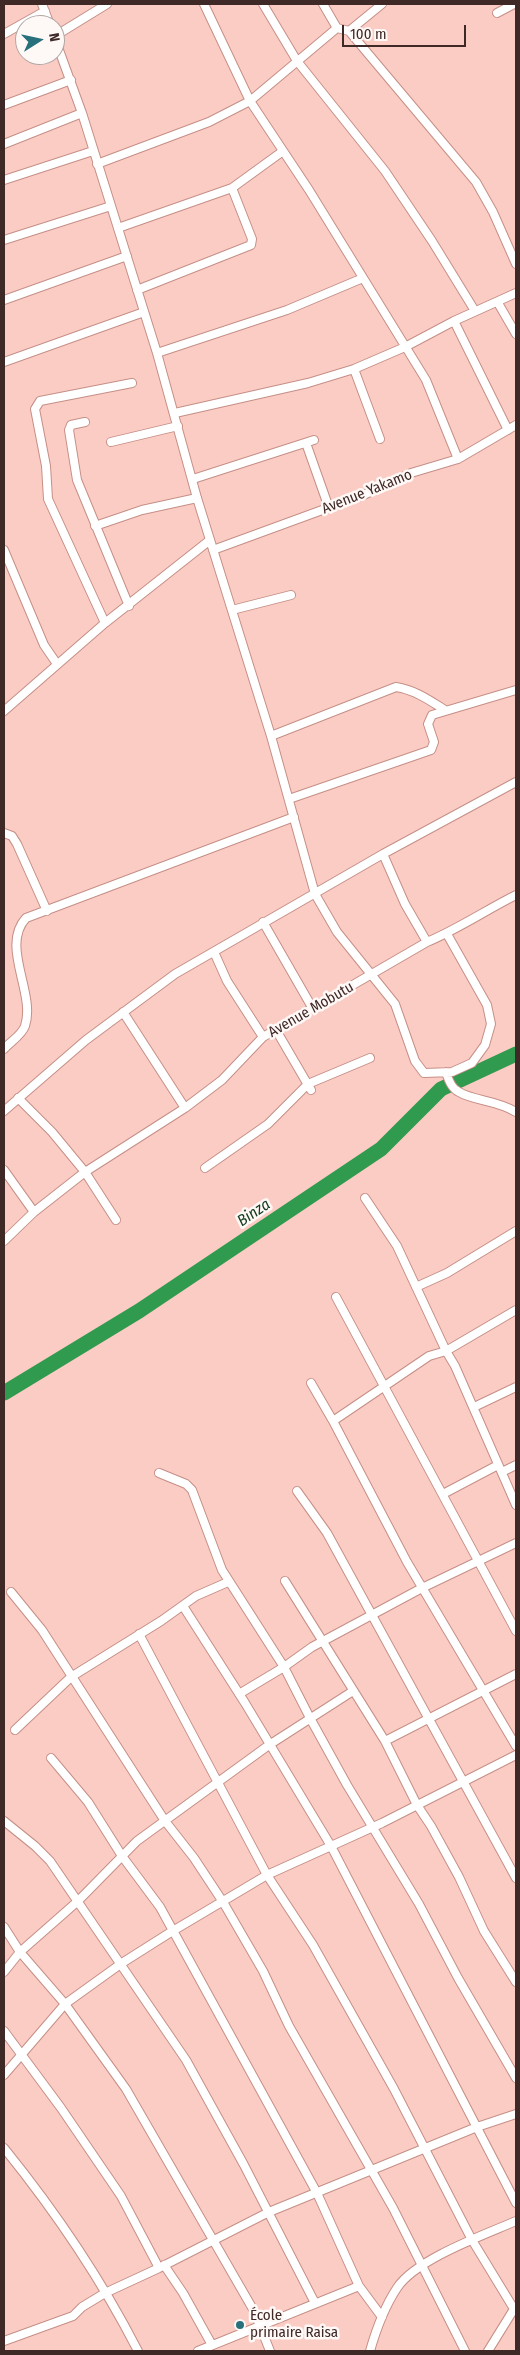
<!DOCTYPE html>
<meta charset="utf-8">
<style>
body{margin:0}
#map{position:relative;width:520px;height:2355px;overflow:hidden;background:#fbccc4;font-family:"Fira Sans Condensed",sans-serif}
canvas{display:block}
.frame{position:absolute;inset:0;border:5px solid #3f2926;pointer-events:none}
.north{position:absolute;left:15px;top:15px;width:50px;height:50px;box-sizing:border-box;background:#fef8f7;border:1px solid #b2a5a3;border-radius:50%;rotate:80deg;font-size:14px;font-weight:700;line-height:20px;text-align:center;color:#3f2926}
.north::after{content:'';display:block;margin:auto;width:18px;height:22px;background:#28707b;clip-path:polygon(50% 0,100% 100%,50% 72%,0 100%)}
.scale{position:absolute;left:342px;top:25px;width:124px;height:22px;box-sizing:border-box;border:2px solid #3f2926;border-top:0;padding-left:6px;font-size:15px;line-height:18px;white-space:nowrap;color:#3f2926;-webkit-text-stroke:4px #fef8f7;paint-order:stroke}
</style>
<div id="map">
<canvas width="520" height="2355"></canvas>
<div class="frame"></div>
<div class="north">N</div>
<div class="scale">100 m</div>
</div>
<script>
const ctx = document.querySelector('canvas').getContext('2d');
ctx.lineJoin = 'round';
function stroke(path, color, width, dash) {
  ctx.strokeStyle = color;
  ctx.lineWidth = width;
  ctx.lineCap = dash ? 'butt' : 'round';
  ctx.setLineDash(dash || []);
  ctx.stroke(path);
}
function write(font, color, halo, rows, align = 'center') {
  ctx.font = font + ' "Fira Sans Condensed",sans-serif';
  ctx.lineWidth = 5;
  ctx.setLineDash([]);
  ctx.textBaseline = 'middle';
  ctx.strokeStyle = halo;
  ctx.fillStyle = color;
  for (const [text, x, y, turn = 0] of rows) {
    ctx.save();
    ctx.translate(x, y);
    ctx.rotate((+turn || 0) * Math.PI / 180);
    ctx.textAlign = isNaN(turn) ? turn : align;
    if (halo) ctx.strokeText(text, 0, 0);
    ctx.fillText(text, 0, 0);
    ctx.restore();
  }
}
const river = new Path2D(`
 M 4,1393 L 139,1311 L 381,1149 L 441,1089 L 516,1054`);
const minor = new Path2D(`
 M 42,4 L 50,25
 M 204,4 L 250,101 L 309,190 L 426,380 L 458,459
 M 263,4 L 297,61 L 385,171 L 432,241 L 475,311
 M 497,13 L 514,4
 M 337,28 L 349,31 L 476,182 L 493,212 L 516,264
 M 349,31 L 382,4
 M 4,34 L 45,11
 M 55,36 L 107,4
 M 55,39 L 82,113 L 157,353 L 197,498 L 271,736 L 315,894 L 337,932 L 395,1004 L 415,1061 L 424,1073 L 452,1072 L 472,1063 L 485,1045 L 491,1024 L 487,1005 L 447,934
 M 4,105 L 71,80
 M 4,144 L 82,113
 M 97,164 L 209,122 L 250,101 L 337,28 L 323,4
 M 4,180 L 93,151
 M 118,228 L 232,188 L 283,151
 M 4,240 L 111,206
 M 137,290 L 251,245 L 252,239 L 232,188
 M 4,300 L 127,256
 M 498,303 L 516,334
 M 454,321 L 508,430
 M 157,353 L 287,310 L 363,278
 M 4,362 L 144,312
 M 354,369 L 380,439
 M 175,413 L 308,383 L 354,369 L 405,347 L 454,321 L 516,293
 M 85,422 L 71,425 L 69,430 L 77,480 L 129,606
 M 111,442 L 178,426
 M 306,443 L 329,508
 M 193,479 L 314,440
 M 95,526 L 142,510 L 197,498
 M 4,550 L 44,645 L 57,664
 M 213,550 L 366,494 L 411,473 L 458,459 L 516,425
 M 232,610 L 291,595
 M 105,623 L 48,499 L 46,466 L 35,409 L 40,401 L 132,383
 M 4,711 L 105,623 L 210,540
 M 271,736 L 396,687 C 415,690 429,700 445,710
 M 289,799 L 431,750 L 434,742 L 428,724 L 432,715 L 516,690
 M 4,833 L 12,836 L 17,844 L 47,911
 M 383,854 L 405,904 L 427,942
 M 263,922 L 313,1009
 M 214,952 L 227,981 L 263,1037
 M 123,1012 L 185,1108
 M 276,1030 L 311,1090
 M 4,1049 C 10,1042 22,1035 25,1026 C 36,993 0,946 26,918 L 294,817
 M 446,1072 C 448,1079 452,1089 459,1092 C 474,1101 497,1100 516,1112
 M 18,1098 L 52,1132 L 85,1172 L 116,1220
 M 4,1111 L 86,1040 L 175,974 L 383,854 L 516,782
 M 205,1168 L 268,1124 L 308,1084 L 370,1058
 M 4,1170 L 34,1212
 M 365,1198 L 397,1246 L 446,1351 L 455,1366 L 516,1505
 M 4,1241 L 34,1212 L 85,1172 L 185,1108 L 222,1080 L 263,1037 L 427,942 C 458,929 486,910 516,895
 M 416,1287 L 447,1273 L 516,1231
 M 336,1297 L 516,1631
 M 311,1383 L 333,1421 L 407,1562 L 516,1746
 M 474,1407 L 516,1387
 M 333,1421 L 429,1356 L 446,1351 L 516,1310
 M 502,1472 L 516,1465
 M 159,1473 L 186,1484 L 192,1490 L 222,1570 L 284,1667 L 239,1694
 M 297,1491 L 327,1533 L 516,1878
 M 443,1494 L 498,1465
 M 516,1543 L 422,1588 L 312,1647 L 284,1667 L 310,1718 L 347,1785 L 419,1904 L 458,1978 L 516,2078
 M 285,1581 L 385,1741 L 417,1805 L 431,1826 L 459,1877 L 484,1931 L 516,1982
 M 11,1592 L 42,1630 L 165,1821 L 194,1858 L 223,1902 L 263,1971 L 289,2026 L 393,2208 L 465,2351
 M 183,1606 L 245,1703 L 331,1846 L 516,2203
 M 139,1634 L 267,1875 L 313,1945 L 394,2089 L 472,2240 L 514,2309 L 488,2351
 M 15,1730 L 71,1677 L 161,1621 L 196,1596 L 228,1582
 M 385,1741 L 516,1674
 M 51,1758 L 88,1802 L 122,1856 L 160,1907 L 317,2193 L 359,2286 L 382,2317
 M 4,1821 L 35,1846 L 50,1861 L 186,2060 L 244,2165 L 315,2303
 M 4,1927 L 20,1952 L 65,2004 L 126,2089 L 254,2311 L 270,2351
 M 4,1972 L 20,1952 L 78,1901 L 137,1841 L 269,1745 L 353,1691
 M 4,2031 L 61,2108 L 121,2196 L 159,2268
 M 4,2075 L 65,2004 L 122,1963 L 171,1932 L 267,1875 L 382,1823 L 516,1755
 M 4,2148 C 55,2211 101,2279 138,2351
 M 164,2265 L 183,2293 L 212,2345
 M 4,2341 L 73,2316 L 82,2307 L 105,2293 L 159,2268 L 269,2212 L 477,2127 L 516,2114
 M 198,2351 L 359,2286
 M 370,2351 C 376,2330 385,2306 397,2288 C 416,2259 484,2235 516,2221`);
const markers = [
 [240,2325,5,"#28707b"]
];
const streetNames = [
 ["Avenue Yakamo",367,492,-22],
 ["Avenue Mobutu",311,1010,-30]
];
const poiNames = [
 ["École",250,2316],
 ["primaire Raisa",250,2333]
];
const waterNames = [
 ["Binza",254,1213,-34]
];
stroke(river, '#309a4e', 15);
stroke(minor, '#c58f86', 10);
stroke(minor, '#fff', 8);
for (const [x, y, r, color] of markers) {
  const dot = new Path2D();
  dot.arc(x, y, r, 0, 2 * Math.PI);
  ctx.fillStyle = color;
  ctx.fill(dot);
  stroke(dot, '#fef8f7', 2);
}
write('15px', '#3f2926', '#fef8f7', streetNames);
write('15px', '#3f2926', '#fef8f7', poiNames, 'left');
write('italic 16px', '#113a1b', '#fef8f7', waterNames);
</script>
